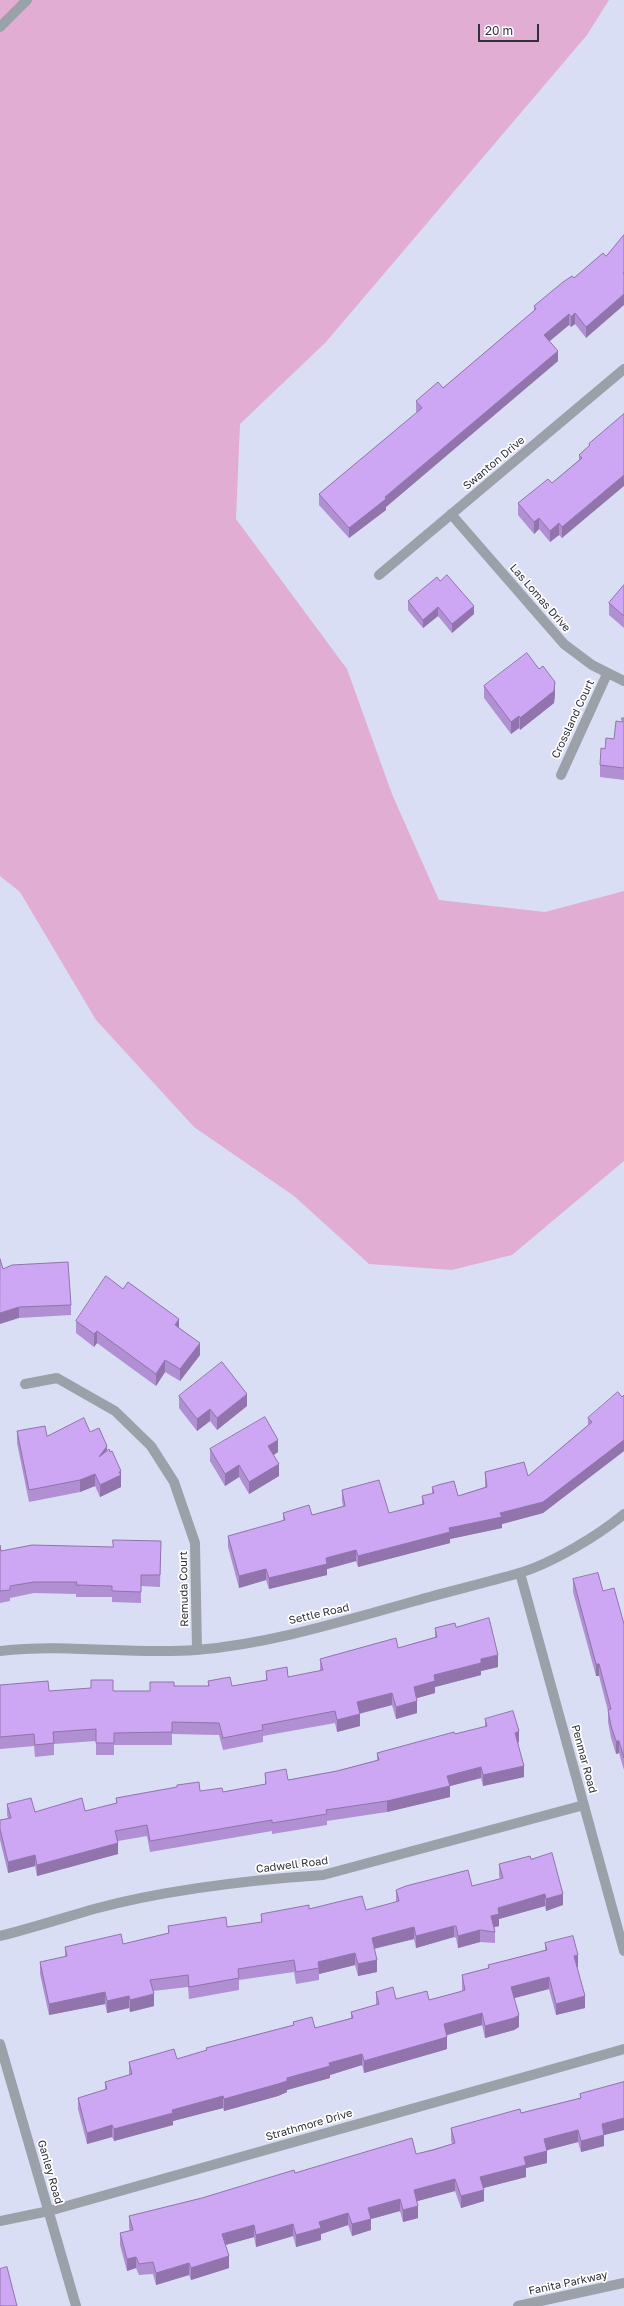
<!DOCTYPE html>
<style>
body{margin:0}
#map{position:relative;width:624px;height:2306px;overflow:hidden;background:#dadef4;font-family:"Golos Text",sans-serif}
canvas{display:block}
.scale{position:absolute;left:478px;top:24px;width:61px;height:18px;box-sizing:border-box;border:2px solid #30323a;border-top:0;padding-left:5px;font-size:12px;line-height:14px;white-space:nowrap;color:#30323a;-webkit-text-stroke:3px #fff;paint-order:stroke}
</style>
<div id="map">
<canvas width="624" height="2306"></canvas>
<div class="scale">20 m</div>
</div>
<script>
const ctx = document.querySelector('canvas').getContext('2d');
ctx.lineJoin = 'round';
function paint(path, color) {
  ctx.fillStyle = color;
  ctx.fill(path, 'evenodd');
}
function stroke(path, color, width, dash) {
  ctx.strokeStyle = color;
  ctx.lineWidth = width;
  ctx.lineCap = dash ? 'butt' : 'round';
  ctx.setLineDash(dash || []);
  ctx.stroke(path);
}
function write(font, color, halo, rows, align = 'center') {
  ctx.font = font + ' "Golos Text",sans-serif';
  ctx.lineWidth = 3.5;
  ctx.setLineDash([]);
  ctx.textBaseline = 'middle';
  ctx.strokeStyle = halo;
  ctx.fillStyle = color;
  for (const [text, x, y, turn = 0] of rows) {
    ctx.save();
    ctx.translate(x, y);
    ctx.rotate((+turn || 0) * Math.PI / 180);
    ctx.textAlign = isNaN(turn) ? turn : align;
    if (halo) ctx.strokeText(text, 0, 0);
    ctx.fillText(text, 0, 0);
    ctx.restore();
  }
}
const green = new Path2D(`
 M 0,0 L 609,0 L 587,35 L 326,342 L 240,424 L 236,519 L 347,669 L 392,794 L 439,900 L 545,912 L 624,891 L 624,1161 L 512,1255 L 452,1270 L 369,1264 L 294,1196 L 194,1127 L 96,1020 L 20,892 L 0,876 Z`);
const minor = new Path2D(`
 M 0,27 L 27,0
 M 451,514 L 564,644 L 592,665 L 624,681
 M 379,575 L 624,369
 M 561,775 L 607,674
 M 25,1384 L 57,1378 L 115,1411 L 151,1446 L 174,1482 L 195,1543 L 197,1650
 M 520,1573 L 624,1951
 M 0,1651 C 65,1643 130,1655 196,1650 C 270,1644 343,1621 415,1601 C 450,1591 485,1583 519,1573 C 551,1564 599,1535 624,1514
 M 0,1936 C 32,1928 63,1918 94,1909 C 164,1890 251,1880 323,1875 L 584,1805
 M 0,2221 L 49,2211 L 624,2049`);
const tertiary = new Path2D(`
 M 0,2044 L 76,2306
 M 518,2306 L 624,2283`);
const wall = new Path2D(`
 M 603,253 L 586,338 L 575,324 L 571,327 L 569,325 L 549,341 L 558,361 L 386,507 L 386,510 L 349,538 L 319,505 L 319,494 L 417,413 L 416,411 L 416,401 L 443,388 L 534,311 L 534,306 L 574,278 Z
 M 624,414 L 562,538 L 559,535 L 550,542 L 539,529 L 534,534 L 518,515 L 518,503 L 552,483 L 579,460 L 579,455 L 589,446 L 589,444 Z
 M 440,581 L 474,614 L 452,633 L 438,616 L 423,628 L 408,610 L 408,601 Z
 M 624,585 L 624,628 L 609,615 L 609,603 Z
 M 484,686 L 555,694 L 554,703 L 520,730 L 519,728 L 511,734 L 484,698 Z
 M 624,718 L 624,780 L 600,777 L 600,765 L 605,749 L 614,739 L 622,722 Z
 M 3,1269 L 71,1305 L 71,1315 L 19,1318 Z
 M 76,1321 L 179,1328 L 200,1355 L 180,1381 L 165,1372 L 156,1386 L 97,1343 L 94,1347 L 76,1333 Z
 M 624,1395 L 624,1451 L 543,1513 L 502,1524 L 502,1528 L 450,1539 L 450,1543 L 358,1567 L 356,1561 L 327,1569 L 327,1575 L 269,1589 L 266,1580 L 239,1588 L 228,1547 L 228,1536 L 283,1521 L 283,1513 L 312,1515 L 343,1506 L 342,1501 L 342,1490 L 389,1513 L 422,1504 L 422,1496 L 432,1494 L 432,1487 L 458,1496 L 485,1487 L 485,1472 L 528,1476 L 588,1425 L 588,1418 Z
 M 179,1396 L 247,1406 L 217,1430 L 210,1421 L 197,1431 L 179,1408 Z
 M 17,1431 L 47,1436 L 90,1432 L 107,1451 L 121,1483 L 121,1487 L 100,1497 L 95,1486 L 80,1492 L 29,1502 L 17,1443 Z
 M 210,1449 L 278,1452 L 273,1455 L 279,1476 L 249,1494 L 239,1477 L 225,1486 L 210,1461 Z
 M 161,1541 L 160,1587 L 141,1586 L 141,1603 L 112,1602 L 112,1597 L 76,1597 L 76,1594 L 34,1593 L 10,1598 L 10,1601 L 0,1603 L 0,1545 L 1,1551 L 113,1547 Z
 M 573,1579 L 603,1591 L 624,1624 L 624,1770 L 619,1753 L 616,1754 L 611,1738 L 608,1722 L 608,1711 L 599,1676 L 596,1676 L 573,1592 Z
 M 456,1627 L 498,1667 L 481,1671 L 481,1675 L 435,1687 L 435,1693 L 417,1698 L 417,1713 L 396,1719 L 392,1705 L 359,1714 L 360,1726 L 337,1732 L 335,1723 L 263,1736 L 263,1742 L 223,1750 L 219,1735 L 172,1734 L 172,1745 L 114,1745 L 114,1755 L 96,1755 L 96,1741 L 54,1744 L 54,1755 L 35,1757 L 34,1746 L 0,1749 L 0,1685 L 49,1691 L 150,1691 L 174,1686 L 208,1686 L 208,1681 L 232,1686 L 266,1680 L 266,1671 L 288,1677 L 320,1671 L 320,1659 L 398,1648 L 435,1637 L 435,1628 Z
 M 485,1719 L 519,1742 L 518,1743 L 524,1777 L 483,1786 L 481,1778 L 450,1786 L 450,1797 L 387,1812 L 327,1821 L 327,1825 L 272,1834 L 272,1831 L 150,1852 L 147,1836 L 118,1841 L 118,1854 L 37,1876 L 35,1866 L 8,1873 L 0,1840 L 0,1820 L 8,1818 L 7,1815 L 7,1804 L 35,1812 L 85,1811 L 116,1803 L 116,1798 L 200,1791 L 223,1792 L 265,1784 L 265,1773 L 288,1780 L 337,1771 L 377,1760 L 377,1753 L 485,1727 Z
 M 531,1859 L 563,1905 L 546,1911 L 545,1906 L 499,1919 L 499,1926 L 494,1927 L 495,1932 L 495,1943 L 480,1942 L 458,1948 L 456,1938 L 454,1937 L 416,1948 L 414,1939 L 374,1949 L 377,1972 L 358,1976 L 355,1965 L 319,1974 L 319,1980 L 296,1984 L 294,1972 L 239,1980 L 239,1990 L 189,1999 L 188,1987 L 153,1991 L 154,2006 L 130,2012 L 129,2008 L 107,2013 L 105,2004 L 49,2015 L 40,1974 L 40,1962 L 65,1957 L 65,1947 L 123,1944 L 168,1933 L 168,1926 L 227,1927 L 261,1922 L 261,1914 L 309,1909 L 366,1910 L 396,1902 L 396,1890 L 472,1886 L 500,1879 L 499,1876 L 499,1864 Z
 M 545,1943 L 578,1967 L 577,1967 L 585,2008 L 556,2015 L 549,1989 L 514,1998 L 519,2027 L 514,2030 L 485,2038 L 482,2025 L 447,2035 L 447,2049 L 437,2052 L 364,2073 L 362,2065 L 330,2075 L 330,2078 L 287,2090 L 287,2092 L 278,2096 L 224,2111 L 223,2108 L 173,2121 L 173,2125 L 114,2141 L 112,2137 L 87,2144 L 78,2109 L 78,2098 L 105,2090 L 105,2082 L 129,2075 L 129,2062 L 177,2059 L 206,2051 L 206,2048 L 293,2025 L 293,2022 L 315,2028 L 351,2018 L 351,2012 L 376,2005 L 376,1992 L 396,1999 L 429,2000 L 462,1991 L 462,1975 L 488,1968 L 488,1965 L 545,1950 Z
 M 624,2082 L 624,2130 L 604,2135 L 604,2146 L 581,2152 L 578,2142 L 547,2150 L 547,2163 L 526,2168 L 526,2177 L 483,2188 L 484,2201 L 461,2208 L 455,2191 L 417,2201 L 418,2218 L 403,2222 L 400,2211 L 371,2219 L 371,2230 L 352,2236 L 348,2225 L 321,2234 L 321,2240 L 296,2247 L 293,2236 L 256,2247 L 254,2237 L 225,2245 L 229,2268 L 191,2280 L 189,2275 L 156,2285 L 153,2274 L 139,2275 L 136,2268 L 127,2271 L 120,2245 L 120,2233 L 130,2231 L 129,2228 L 129,2216 L 202,2198 L 295,2173 L 416,2154 L 452,2144 L 451,2140 L 451,2128 L 521,2113 L 580,2098 L 580,2094 Z`);
const shadedWall = new Path2D(`
 M 624,294 L 624,305 L 586,338 L 586,327 Z
 M 575,313 L 575,324 L 571,327 L 571,317 Z
 M 569,314 L 569,325 L 544,346 L 544,335 Z
 M 558,351 L 558,361 L 386,507 L 386,510 L 349,538 L 349,528 Z
 M 624,475 L 624,486 L 562,538 L 562,527 Z
 M 539,518 L 539,529 L 534,534 L 534,522 Z
 M 559,523 L 559,535 L 550,542 L 550,531 Z
 M 474,606 L 474,614 L 452,633 L 452,624 Z
 M 438,607 L 438,616 L 423,628 L 423,620 Z
 M 555,682 L 555,694 L 554,703 L 520,730 L 520,718 Z
 M 519,716 L 519,728 L 511,734 L 511,722 Z
 M 19,1307 L 19,1318 L 0,1324 L 0,1313 Z
 M 179,1319 L 179,1331 L 175,1325 Z
 M 97,1331 L 97,1343 L 94,1347 L 94,1334 Z
 M 200,1343 L 200,1355 L 180,1381 L 180,1369 Z
 M 165,1360 L 165,1372 L 156,1386 L 156,1374 Z
 M 247,1394 L 247,1406 L 217,1430 L 217,1418 Z
 M 210,1409 L 210,1421 L 197,1431 L 197,1419 Z
 M 278,1440 L 278,1452 L 268,1459 L 268,1446 Z
 M 624,1440 L 624,1451 L 543,1513 L 502,1524 L 502,1528 L 450,1539 L 450,1543 L 358,1567 L 358,1556 L 500,1513 Z
 M 107,1446 L 107,1458 L 99,1457 Z
 M 279,1464 L 279,1476 L 249,1494 L 249,1482 Z
 M 239,1465 L 239,1477 L 225,1486 L 225,1474 Z
 M 121,1471 L 121,1487 L 100,1497 L 100,1485 Z
 M 95,1474 L 95,1486 L 80,1492 L 80,1480 Z
 M 356,1550 L 356,1561 L 327,1569 L 327,1575 L 269,1589 L 269,1578 L 326,1558 Z
 M 266,1569 L 266,1580 L 239,1588 L 239,1576 Z
 M 498,1655 L 498,1667 L 481,1671 L 481,1675 L 435,1687 L 435,1693 L 414,1699 L 414,1687 L 434,1675 L 481,1659 Z
 M 596,1664 L 599,1664 L 599,1676 L 596,1676 Z
 M 392,1693 L 392,1705 L 357,1714 L 357,1702 Z
 M 417,1701 L 417,1713 L 396,1719 L 396,1707 Z
 M 360,1714 L 360,1726 L 337,1732 L 337,1720 Z
 M 519,1731 L 519,1742 L 515,1744 L 515,1733 Z
 M 616,1741 L 619,1741 L 619,1753 L 616,1754 Z
 M 524,1766 L 524,1777 L 483,1786 L 483,1775 Z
 M 481,1767 L 481,1778 L 450,1786 L 450,1797 L 387,1812 L 387,1801 L 447,1776 Z
 M 118,1843 L 118,1854 L 37,1876 L 37,1865 Z
 M 35,1855 L 35,1866 L 8,1873 L 8,1862 Z
 M 545,1894 L 545,1906 L 499,1919 L 499,1926 L 491,1928 L 491,1916 L 498,1908 Z
 M 563,1894 L 563,1905 L 546,1911 L 546,1899 Z
 M 454,1926 L 454,1937 L 416,1948 L 416,1936 Z
 M 414,1927 L 414,1939 L 372,1949 L 372,1938 Z
 M 480,1930 L 480,1942 L 458,1948 L 458,1936 Z
 M 355,1953 L 355,1965 L 319,1974 L 318,1962 Z
 M 578,1955 L 578,1967 L 574,1968 L 574,1956 Z
 M 377,1960 L 377,1972 L 358,1976 L 358,1964 Z
 M 549,1977 L 549,1989 L 511,1999 L 511,1987 Z
 M 105,1992 L 105,2004 L 49,2015 L 49,2004 Z
 M 154,1994 L 154,2006 L 130,2012 L 130,2000 Z
 M 129,1996 L 129,2008 L 107,2013 L 107,2001 Z
 M 585,1996 L 585,2008 L 556,2015 L 556,2004 Z
 M 482,2013 L 482,2025 L 444,2036 L 444,2024 Z
 M 519,2015 L 519,2027 L 514,2030 L 485,2038 L 485,2026 Z
 M 447,2037 L 447,2049 L 437,2052 L 364,2073 L 364,2061 Z
 M 362,2054 L 362,2065 L 330,2075 L 330,2078 L 287,2090 L 287,2092 L 278,2096 L 224,2111 L 224,2099 L 287,2078 L 329,2063 Z
 M 223,2096 L 223,2108 L 173,2121 L 173,2125 L 114,2141 L 114,2129 L 172,2110 Z
 M 624,2118 L 624,2130 L 604,2135 L 604,2146 L 581,2152 L 581,2141 L 602,2124 Z
 M 112,2125 L 112,2137 L 87,2144 L 87,2133 Z
 M 578,2130 L 578,2142 L 544,2151 L 544,2139 Z
 M 547,2151 L 547,2163 L 526,2168 L 526,2177 L 480,2189 L 480,2177 L 524,2157 Z
 M 455,2179 L 455,2191 L 414,2202 L 414,2190 Z
 M 484,2190 L 484,2201 L 461,2208 L 461,2196 Z
 M 400,2199 L 400,2211 L 371,2219 L 371,2230 L 352,2236 L 352,2224 L 368,2208 Z
 M 418,2206 L 418,2218 L 403,2222 L 403,2210 Z
 M 348,2213 L 348,2225 L 321,2234 L 321,2240 L 296,2247 L 296,2235 L 319,2222 Z
 M 293,2224 L 293,2236 L 256,2247 L 256,2235 Z
 M 254,2225 L 254,2237 L 222,2246 L 222,2234 Z
 M 229,2256 L 229,2268 L 191,2280 L 191,2268 Z
 M 136,2257 L 136,2268 L 127,2271 L 127,2259 Z
 M 189,2263 L 189,2275 L 156,2285 L 156,2273 Z`);
const building = new Path2D(`
 M 624,235 L 624,272 L 623,273 L 624,275 L 624,294 L 586,327 L 575,313 L 571,317 L 569,314 L 544,335 L 558,351 L 385,497 L 386,499 L 349,528 L 319,494 L 422,408 L 416,401 L 438,382 L 443,388 L 536,309 L 534,306 L 563,282 L 572,276 L 574,278 L 603,253 L 606,256 Z
 M 624,414 L 624,475 L 562,527 L 559,523 L 550,531 L 539,518 L 534,522 L 518,503 L 548,479 L 552,483 L 582,458 L 579,455 L 590,445 L 589,444 Z
 M 447,575 L 474,606 L 452,624 L 438,607 L 423,620 L 408,601 L 437,577 L 440,581 Z
 M 624,585 L 624,616 L 609,603 Z
 M 527,653 L 539,669 L 543,666 L 555,682 L 554,691 L 520,718 L 519,716 L 511,722 L 484,686 Z
 M 622,718 L 624,718 L 624,768 L 600,765 L 601,748 L 605,749 L 606,738 L 614,739 L 616,721 L 622,722 Z
 M 0,1259 L 3,1269 L 12,1265 L 68,1262 L 71,1305 L 19,1307 L 0,1313 Z
 M 106,1276 L 123,1289 L 128,1282 L 179,1319 L 175,1325 L 200,1343 L 180,1369 L 165,1360 L 156,1374 L 97,1331 L 94,1334 L 76,1321 Z
 M 222,1362 L 247,1394 L 217,1418 L 210,1409 L 197,1419 L 179,1396 Z
 M 618,1392 L 622,1397 L 624,1395 L 624,1440 L 543,1502 L 500,1513 L 502,1517 L 449,1528 L 450,1532 L 358,1556 L 356,1550 L 326,1558 L 327,1564 L 269,1578 L 266,1569 L 239,1576 L 228,1536 L 285,1520 L 283,1513 L 309,1505 L 312,1515 L 345,1506 L 342,1490 L 379,1480 L 389,1513 L 424,1504 L 422,1496 L 434,1493 L 432,1487 L 438,1485 L 454,1481 L 458,1496 L 487,1487 L 485,1472 L 524,1462 L 528,1476 L 592,1422 L 588,1418 Z
 M 265,1417 L 278,1440 L 268,1446 L 279,1464 L 249,1482 L 239,1465 L 225,1474 L 210,1449 Z
 M 84,1418 L 90,1432 L 99,1428 L 107,1446 L 99,1457 L 109,1449 L 110,1452 L 112,1451 L 121,1471 L 119,1472 L 121,1475 L 100,1485 L 95,1474 L 80,1480 L 29,1490 L 17,1431 L 45,1426 L 47,1436 Z
 M 113,1540 L 161,1541 L 160,1575 L 141,1575 L 141,1592 L 112,1591 L 112,1586 L 76,1585 L 77,1582 L 34,1582 L 10,1586 L 10,1590 L 0,1591 L 0,1545 L 1,1551 L 32,1545 L 113,1547 Z
 M 598,1573 L 603,1591 L 614,1588 L 624,1624 L 624,1758 L 619,1741 L 616,1741 L 611,1726 L 608,1710 L 611,1709 L 599,1664 L 596,1664 L 573,1579 Z
 M 489,1618 L 498,1655 L 481,1659 L 481,1663 L 434,1675 L 435,1681 L 414,1687 L 417,1701 L 396,1707 L 392,1693 L 357,1702 L 360,1714 L 337,1720 L 335,1711 L 262,1725 L 263,1730 L 223,1738 L 219,1723 L 172,1722 L 172,1732 L 114,1733 L 114,1743 L 96,1743 L 96,1729 L 53,1732 L 54,1743 L 35,1745 L 34,1734 L 0,1737 L 0,1685 L 48,1681 L 49,1691 L 91,1688 L 91,1680 L 113,1680 L 113,1691 L 150,1691 L 150,1682 L 174,1682 L 174,1686 L 209,1686 L 208,1681 L 230,1677 L 232,1686 L 267,1680 L 266,1671 L 287,1667 L 288,1677 L 323,1670 L 320,1659 L 396,1638 L 398,1648 L 437,1637 L 435,1628 L 455,1623 L 456,1627 Z
 M 513,1711 L 519,1731 L 515,1733 L 524,1766 L 483,1775 L 481,1767 L 447,1776 L 450,1786 L 387,1801 L 326,1810 L 327,1814 L 272,1823 L 272,1820 L 150,1841 L 147,1825 L 115,1831 L 118,1843 L 37,1865 L 35,1855 L 8,1862 L 0,1829 L 0,1820 L 11,1818 L 7,1804 L 31,1798 L 35,1812 L 82,1798 L 85,1811 L 117,1803 L 116,1798 L 177,1787 L 177,1785 L 199,1782 L 200,1791 L 222,1788 L 223,1792 L 266,1784 L 265,1773 L 286,1769 L 288,1780 L 337,1771 L 379,1760 L 377,1753 L 454,1732 L 455,1734 L 487,1726 L 485,1719 Z
 M 552,1853 L 563,1894 L 546,1899 L 545,1894 L 498,1908 L 499,1914 L 491,1916 L 495,1932 L 480,1930 L 458,1936 L 456,1926 L 454,1926 L 416,1936 L 414,1927 L 372,1938 L 377,1960 L 358,1964 L 355,1953 L 318,1962 L 319,1968 L 296,1972 L 294,1960 L 238,1969 L 239,1978 L 189,1987 L 188,1975 L 150,1980 L 154,1994 L 130,2000 L 129,1996 L 107,2001 L 105,1992 L 49,2004 L 40,1962 L 67,1956 L 65,1947 L 121,1934 L 123,1944 L 169,1933 L 168,1926 L 226,1917 L 227,1927 L 262,1922 L 261,1914 L 309,1905 L 309,1909 L 362,1896 L 366,1910 L 399,1901 L 396,1890 L 406,1886 L 468,1870 L 472,1886 L 503,1878 L 499,1864 L 530,1856 L 531,1859 Z
 M 573,1936 L 578,1955 L 574,1956 L 585,1996 L 556,2004 L 549,1977 L 511,1987 L 519,2015 L 514,2018 L 485,2026 L 482,2013 L 444,2024 L 447,2037 L 437,2040 L 364,2061 L 362,2054 L 329,2063 L 330,2066 L 287,2078 L 287,2081 L 278,2084 L 224,2099 L 223,2096 L 172,2110 L 173,2113 L 114,2129 L 112,2125 L 87,2133 L 78,2098 L 107,2089 L 105,2082 L 132,2074 L 129,2062 L 174,2049 L 177,2059 L 207,2050 L 206,2048 L 294,2025 L 293,2022 L 312,2017 L 315,2028 L 353,2018 L 351,2012 L 379,2004 L 376,1992 L 393,1987 L 396,1999 L 427,1991 L 429,2000 L 459,1992 L 465,1990 L 462,1975 L 489,1968 L 488,1965 L 547,1950 L 545,1943 Z
 M 624,2082 L 624,2118 L 602,2124 L 604,2135 L 581,2141 L 578,2130 L 544,2139 L 547,2151 L 524,2157 L 526,2165 L 480,2177 L 484,2190 L 461,2196 L 455,2179 L 414,2190 L 418,2206 L 403,2210 L 400,2199 L 368,2208 L 371,2219 L 352,2224 L 348,2213 L 319,2222 L 321,2228 L 296,2235 L 293,2224 L 256,2235 L 254,2225 L 222,2234 L 229,2256 L 191,2268 L 189,2263 L 156,2273 L 153,2262 L 139,2264 L 136,2257 L 127,2259 L 120,2233 L 133,2230 L 129,2216 L 202,2198 L 294,2170 L 295,2173 L 412,2138 L 416,2154 L 433,2150 L 455,2143 L 451,2128 L 520,2109 L 521,2113 L 581,2098 L 580,2094 Z
 M 7,2267 L 17,2306 L 0,2306 L 0,2269 Z`);
const streetNames = [
 ["Swanton Drive",494,463,-40],
 ["Las Lomas Drive",540,598,49],
 ["Crossland Court",573,719,-65],
 ["Remuda Court",184,1589,-91],
 ["Settle Road",319,1614,-13],
 ["Penmar Road",584,1759,75],
 ["Cadwell Road",292,1865,-7],
 ["Strathmore Drive",309,2125,-16],
 ["Ganley Road",50,2172,74],
 ["Fanita Parkway",568,2283,-12]
];
paint(green, '#e2add3');
stroke(minor, '#9aa1a8', 10);
stroke(tertiary, '#9aa1a8', 10);
paint(wall, '#b08fd2');
paint(shadedWall, '#9074ab');
paint(building, '#cda6f4');
stroke(building, '#9074ab', 1);
write('11px', '#30323a', '#fff', streetNames);
</script>
